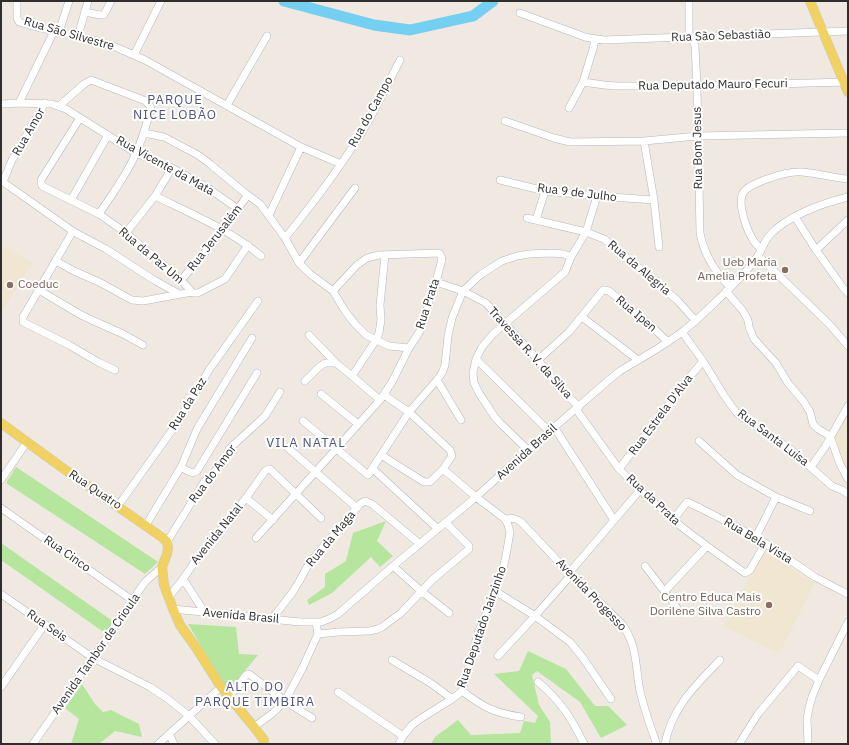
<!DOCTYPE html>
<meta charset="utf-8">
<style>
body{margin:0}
#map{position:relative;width:849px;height:745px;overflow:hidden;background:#efe9e1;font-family:"IBM Plex Sans",sans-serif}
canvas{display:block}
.frame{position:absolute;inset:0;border:2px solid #2e2e2e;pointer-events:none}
</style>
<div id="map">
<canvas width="849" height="745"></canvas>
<div class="frame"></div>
</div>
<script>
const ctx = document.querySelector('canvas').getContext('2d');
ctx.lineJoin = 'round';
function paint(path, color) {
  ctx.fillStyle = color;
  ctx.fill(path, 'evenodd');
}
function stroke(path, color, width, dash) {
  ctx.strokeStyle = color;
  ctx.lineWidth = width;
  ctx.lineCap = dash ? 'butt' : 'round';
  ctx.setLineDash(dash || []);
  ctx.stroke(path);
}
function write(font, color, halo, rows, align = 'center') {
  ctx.font = font + ' "IBM Plex Sans",sans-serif';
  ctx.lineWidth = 4;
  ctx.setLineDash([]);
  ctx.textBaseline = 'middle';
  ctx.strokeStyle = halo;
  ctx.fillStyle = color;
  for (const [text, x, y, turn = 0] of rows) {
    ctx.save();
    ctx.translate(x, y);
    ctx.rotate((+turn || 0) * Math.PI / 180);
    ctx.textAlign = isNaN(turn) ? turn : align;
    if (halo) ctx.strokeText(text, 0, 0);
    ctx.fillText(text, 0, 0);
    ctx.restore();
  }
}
const education = new Path2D(`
 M 1,245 L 33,263 L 4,308 L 3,311 L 1,310 Z
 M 846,416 L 848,417 L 848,471 L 841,459 L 834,436 Z
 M 764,550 L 815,583 L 779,654 L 723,626 Z`);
const green = new Path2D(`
 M 16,467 L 158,562 L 145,574 L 6,483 Z
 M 386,521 L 377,541 L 393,556 L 380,567 L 371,557 L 332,593 L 309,605 L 307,600 L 325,587 L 325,574 L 346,561 L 353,533 Z
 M 1,543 L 114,622 L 105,633 L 1,560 Z
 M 188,624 L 236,627 L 239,654 L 258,655 L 228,691 Z
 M 528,651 L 566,669 L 595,706 L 608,706 L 627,725 L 601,738 L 580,702 L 537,671 L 532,675 L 539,705 L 550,722 L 551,744 L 431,744 L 435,737 L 458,720 L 471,735 L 520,733 L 524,721 L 535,723 L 538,716 L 494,674 L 519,671 Z
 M 82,684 L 95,704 L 103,712 L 111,710 L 139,724 L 142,737 L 115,731 L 99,744 L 71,744 L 79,719 L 65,708 Z`);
const river = new Path2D(`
 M 284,1 L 374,25 L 410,30 L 473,16 L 493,1`);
const minor = new Path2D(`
 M 17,1 L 17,18 L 19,22 L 29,25 L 100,42 L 111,45 L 145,60 L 301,147 L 341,164
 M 689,1 L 689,37 L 693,41 L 695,46 L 697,86 L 700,233 C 704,254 715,272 730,287
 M 85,12 L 100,15 L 104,15 L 111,1
 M 520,13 L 585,37 L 590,38 L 604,40 L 848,31
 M 59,32 L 69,1
 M 78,36 L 88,1
 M 134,55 L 161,1
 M 583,82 L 604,85 L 617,86 L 697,86 L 848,82
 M 19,103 L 54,31
 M 45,103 L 12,160 L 3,182 L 74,232 L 106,249 L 154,280 L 179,294
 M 1,104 L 19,103 L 52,104 L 66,109 L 136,153 L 172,168 L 205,186 L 238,209
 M 227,105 L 267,36
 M 59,106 L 84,84 L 91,80 L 146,101 L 150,106 L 151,109 C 146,123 143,139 136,153 C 127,175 112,194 99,214
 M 569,108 L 583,82 L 593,49 L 595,39
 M 80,118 L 41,180 L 41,182 L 42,186 L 99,214 L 126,233 L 181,280 L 193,293 L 198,293 L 225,279 L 248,245
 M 505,121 L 554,138 L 570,142 L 644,141 L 698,136 L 848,133
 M 144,133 L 164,137 L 198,155 L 210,164 L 245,193 L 260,204 L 285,238 L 299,263 L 310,274 L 333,291 L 345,311 L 355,324 L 366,335 L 389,346 L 409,348
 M 644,141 L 654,200 L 659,247
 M 500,180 L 545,191 L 597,196 L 654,200
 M 155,196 C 192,214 230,230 261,256
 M 71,200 L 108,135
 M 269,215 L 301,147
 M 795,217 L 816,250 L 844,289 L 848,293
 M 527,218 L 586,232 L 604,239 L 677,300 L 695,320
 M 536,220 L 545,191
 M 73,231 L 23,317 L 23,322 L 69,345 L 98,362 L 115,370
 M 126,233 L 155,196 L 172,168
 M 285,238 C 315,201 345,162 369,120 C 380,100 390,80 400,60
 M 761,250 C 758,246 755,243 753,240 C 747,230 737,204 743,193 C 747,186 759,182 767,179 C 778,175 790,171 802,172 C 818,173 833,178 848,179
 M 816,250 L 848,220
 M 757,257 L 763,260 L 830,325 L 848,346
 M 56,261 L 74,271 L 99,282 L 132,300 L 143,301 L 192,292
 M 299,263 L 355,188
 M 181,280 L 203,255 L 248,195
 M 436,282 L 463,291 L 486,303 L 538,360 L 558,386 L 579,407
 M 39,290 L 81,315 L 94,321 L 123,334 L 143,345
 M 726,291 L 743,311 L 748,320 L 749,327 L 754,339 L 776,363 L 788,383 L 804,402 L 810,412 L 813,424 L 818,429 L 830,436 L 840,464 L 848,479
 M 582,317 L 638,360
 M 682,332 L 703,361 L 725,397 L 736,412 L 745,419 L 790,449 L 832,486 L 842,490 L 848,494
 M 309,335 L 336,363 L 352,376 L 380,400
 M 476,359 L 549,431
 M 538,360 L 569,332 L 603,290 L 605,290 L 609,291 L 648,323 L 668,342
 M 352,376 L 376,340 L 379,333 L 381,320 L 380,305 L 385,255
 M 437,380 L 461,420
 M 305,381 L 319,367 L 325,363 L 336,363
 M 321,394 L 358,424
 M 576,409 L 619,469 L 640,490 L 683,528 L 707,546 L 745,573 L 749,571 L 750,570 L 765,544
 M 303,421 L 368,475 L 409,412 L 437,380 L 442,373 L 445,365 L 448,336 L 452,318 L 463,291 L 480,275 L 502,261 L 517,256 L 529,254 L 551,253 L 564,254 L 571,257
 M 554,427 L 614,520
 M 699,441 L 737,475 L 776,497 L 810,511
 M 288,448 L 357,508
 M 528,450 L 500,423 L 494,416 L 479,393 L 474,383 L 473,373 L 476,359 L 482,347 L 493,334 L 565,272 L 571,257 L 586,232 L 597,196
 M 381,455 L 424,482 L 430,482 L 443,469 L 452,456 L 450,450 L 409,412 L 384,395
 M 181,467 C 186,470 192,475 197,471 L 257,373
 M 811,467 L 825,447 L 848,406
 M 373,469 L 438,529
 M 619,469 L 688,379 L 703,361
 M 1,480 L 27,442
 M 246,498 L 273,520
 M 118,506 L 178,422 L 209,370 L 258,301
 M 1,508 L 132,600
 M 505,519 C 512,518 516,518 521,522 L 571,575 L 621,623 C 638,645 635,666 640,691 C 644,709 650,725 656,742
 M 673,520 L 687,502 L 700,508 L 756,537 L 815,577 L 836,588 L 848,594
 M 146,525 L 181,467 L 197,429 L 252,338
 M 756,537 L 776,497
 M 256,538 L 380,400 L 392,382 L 409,348 L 420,331 L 425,318 L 432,289 L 436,282 L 442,259 L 441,256 L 439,253 L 379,255 L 367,258 L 357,265 L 333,291
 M 167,542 L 204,482 L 225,461 L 229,449 L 265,416 L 280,392
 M 393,566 L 421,591 L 449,613
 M 645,566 L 677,608
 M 569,573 L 640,490
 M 495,591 L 535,616 L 570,642 L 583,658 L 611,699
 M 665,591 L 707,546
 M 1,594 L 93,658 L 150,687 L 168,699 L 189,716 L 215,744
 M 169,597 L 183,579
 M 173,609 L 300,622 L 321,622 L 331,618 L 338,614 L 393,566 L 476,497 L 528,450 L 610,379 L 620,371 C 640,359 662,347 682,332 C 698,320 712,305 727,291 C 736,282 751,267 757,257 C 762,250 764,242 769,236 C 786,216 823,203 848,197
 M 205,613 L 183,579 L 194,563 L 246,498 L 265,471 L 268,469 L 270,469 L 272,471 L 321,518
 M 272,619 L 292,593 L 300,580 L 307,567 L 316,555 L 360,504 L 365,501 L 372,504 L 420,544
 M 318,634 L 338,632 L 369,631 L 378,629 L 382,627 L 401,613 L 432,580 L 469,549 L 469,546 L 446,523
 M 498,656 L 535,616 L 571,575
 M 392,660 L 432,684 L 452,699
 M 538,682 C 560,700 572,719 584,744
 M 1,687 L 45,624
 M 462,691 C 483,707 494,713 521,717
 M 338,692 L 403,736
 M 228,696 L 236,689 L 245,676 L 249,674 L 285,701 L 312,718
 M 254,727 L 273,713 L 285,701 L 302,669 L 318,634 L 316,622
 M 169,734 L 174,744
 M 33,744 L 145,582 L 162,567
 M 158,744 L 221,687
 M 399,744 L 403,736 L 412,725 L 420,719 L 452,699 L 462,691 L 478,633 L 495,591 L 504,565 L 507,550 L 510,532 L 508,525 L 505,519 L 476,497 L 443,469
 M 665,744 C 672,707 695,686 720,660
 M 739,744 L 758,714 L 798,666 L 819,680
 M 808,744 L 807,719 L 809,708 L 812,697 L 819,680 L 848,622`);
const major = new Path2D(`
 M 810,1 L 848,92
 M 1,423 L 64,469 L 163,538 L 167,542 L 168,548 L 167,554 L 162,567 L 164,585 L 173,609 L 180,625 L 197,649 L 221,687 L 254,727 L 264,740 L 263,744`);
const markers = [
 [785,270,4,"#8d6e63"],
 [10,285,4,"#8d6e63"],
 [769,605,4,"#8d6e63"]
];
const streetNames = [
 ["Rua São Silvestre",69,34,16],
 ["Rua São Sebastião",721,36,-2],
 ["Rua Deputado Mauro Fecuri",713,85,-1],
 ["Rua do Campo",371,112,-61],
 ["Rua Amor",29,132,-60],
 ["Rua Bom Jesus",698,148,-91],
 ["Rua Vicente da Mata",165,166,29],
 ["Rua 9 de Julho",577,193,7],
 ["Rua Jerusalém",215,238,-52],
 ["Rua da Paz Um",151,256,40],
 ["Rua da Alegria",639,268,40],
 ["Rua Prata",428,304,-72],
 ["Rua Ipen",636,314,40],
 ["Travessa R. V. da Silva",530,353,48],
 ["Rua da Paz",188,404,-58],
 ["Rua Estrela D'Alva",661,415,-53],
 ["Rua Santa Luísa",773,438,37],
 ["Avenida Brasil",527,452,-42],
 ["Rua do Amor",213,474,-53],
 ["Rua Quatro",95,490,34],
 ["Rua da Prata",653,500,43],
 ["Avenida Natal",217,534,-51],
 ["Rua da Maga",331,539,-50],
 ["Rua Bela Vista",758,541,31],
 ["Rua Cinco",67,554,35],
 ["Avenida Progesso",591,595,46],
 ["Avenida Brasil",241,616,5],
 ["Rua Seis",47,626,35],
 ["Rua Deputado Jairzinho",482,627,-71],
 ["Avenida Tambor de Crioula",96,654,-55]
];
const educationNames = [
 ["Ueb Maria",777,263],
 ["Amelia Profeta",777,277],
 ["Coeduc",18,285,"left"],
 ["Centro Educa Mais",761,598],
 ["Dorilene Silva Castro",761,612]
];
const neighbourhoodNames = [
 ["PARQUE",175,100],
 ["NICE LOBÃO",175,115],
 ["VILA NATAL",306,443],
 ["ALTO DO",255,687],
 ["PARQUE TIMBIRA",255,702]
];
paint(education, '#f0e6d1');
paint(green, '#b6e59e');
stroke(river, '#75cff0', 11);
stroke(minor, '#b4b7c1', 8);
stroke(major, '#c9c9c9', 10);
stroke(minor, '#fff', 7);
stroke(major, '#f2d163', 9);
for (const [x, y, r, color] of markers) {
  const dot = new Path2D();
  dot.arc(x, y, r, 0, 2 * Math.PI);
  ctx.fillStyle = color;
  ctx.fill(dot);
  stroke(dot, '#fff', 1.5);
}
write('12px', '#2e2e2e', '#fff', streetNames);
write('12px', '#785e54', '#fff', educationNames, 'right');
ctx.letterSpacing = '1px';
write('13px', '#4d5680', '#fff', neighbourhoodNames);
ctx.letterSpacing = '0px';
</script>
